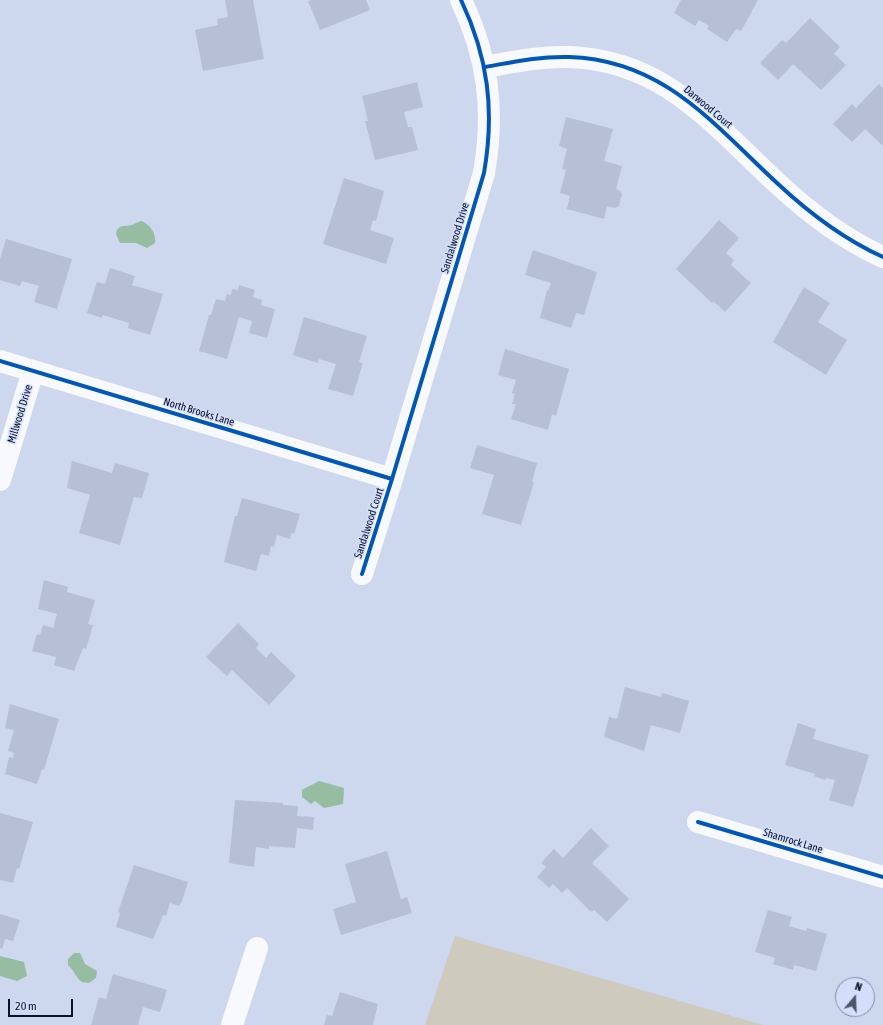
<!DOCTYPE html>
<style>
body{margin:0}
#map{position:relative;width:883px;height:1025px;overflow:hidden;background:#cdd7ed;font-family:"Asap Condensed",sans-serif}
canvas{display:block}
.north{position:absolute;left:835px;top:977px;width:40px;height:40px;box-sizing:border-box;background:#d3dffa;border:1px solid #828da6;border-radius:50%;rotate:19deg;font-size:11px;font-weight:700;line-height:16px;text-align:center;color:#081128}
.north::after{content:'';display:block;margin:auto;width:14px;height:18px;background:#4d566d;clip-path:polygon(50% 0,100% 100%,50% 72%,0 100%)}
.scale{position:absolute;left:8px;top:999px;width:65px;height:18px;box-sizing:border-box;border:2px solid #081128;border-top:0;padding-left:5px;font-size:12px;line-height:14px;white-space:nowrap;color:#081128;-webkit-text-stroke:3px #d3dffa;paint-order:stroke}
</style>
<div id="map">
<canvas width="883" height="1025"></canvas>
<div class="north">N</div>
<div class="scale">20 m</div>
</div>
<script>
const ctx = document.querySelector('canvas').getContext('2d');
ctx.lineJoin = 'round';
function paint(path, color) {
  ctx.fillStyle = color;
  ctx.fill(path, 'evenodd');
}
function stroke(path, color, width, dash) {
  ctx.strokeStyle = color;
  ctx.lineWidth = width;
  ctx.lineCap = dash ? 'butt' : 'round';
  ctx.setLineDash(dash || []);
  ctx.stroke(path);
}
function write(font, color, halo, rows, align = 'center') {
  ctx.font = font + ' "Asap Condensed",sans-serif';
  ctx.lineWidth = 3;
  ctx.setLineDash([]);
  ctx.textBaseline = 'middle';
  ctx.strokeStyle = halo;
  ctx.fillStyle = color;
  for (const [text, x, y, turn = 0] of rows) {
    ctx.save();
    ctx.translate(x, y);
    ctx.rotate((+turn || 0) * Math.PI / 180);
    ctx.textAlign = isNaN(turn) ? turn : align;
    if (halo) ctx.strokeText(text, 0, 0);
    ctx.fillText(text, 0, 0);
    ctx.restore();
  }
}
const green = new Path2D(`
 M 455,936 L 763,1025 L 425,1025 Z`);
const water = new Path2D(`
 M 141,221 C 149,223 157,234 155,243 L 147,248 L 136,243 L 120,243 L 116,234 C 118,224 123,227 132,225 C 134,224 138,222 141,221 Z
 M 319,781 L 344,788 L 343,804 L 324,808 L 315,801 L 311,804 L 302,797 L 302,790 Z
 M 74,953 L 80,953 L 85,964 L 97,971 L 96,978 L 89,983 L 82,982 C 75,977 75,971 68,965 L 68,959 Z
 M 0,956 L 24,962 L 27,976 L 17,981 L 0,976 Z`);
const building = new Path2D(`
 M 225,0 L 253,0 L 264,59 L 203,71 L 195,30 L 218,25 L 217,19 L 228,17 Z
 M 311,0 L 366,0 L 370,10 L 320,30 L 308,1 Z
 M 681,0 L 758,0 L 741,31 L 736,29 L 727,42 L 707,29 L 709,26 L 699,20 L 695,26 L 674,13 Z
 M 810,18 L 840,47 L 834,54 L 846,65 L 821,90 L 793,64 L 778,80 L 760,63 L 782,40 L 786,43 Z
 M 417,82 L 423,107 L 404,112 L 408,127 L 412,127 L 418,150 L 375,160 L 365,121 L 368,121 L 362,96 Z
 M 879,84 L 883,88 L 883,146 L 865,129 L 852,142 L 833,124 L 852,104 L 856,108 Z
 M 566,117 L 613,129 L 604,161 L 622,166 L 616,189 L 619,190 L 622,194 L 619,206 L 615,208 L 607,206 L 604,219 L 567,209 L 570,196 L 560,193 L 566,170 L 562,169 L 567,149 L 559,146 Z
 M 344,178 L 384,191 L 376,221 L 373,220 L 370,230 L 394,238 L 386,264 L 323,244 Z
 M 719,220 L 739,238 L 726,253 L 734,260 L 731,265 L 751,283 L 725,312 L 713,301 L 712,303 L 676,269 Z
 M 6,239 L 72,259 L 57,309 L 34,302 L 39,286 L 22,281 L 20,286 L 0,280 L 0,259 Z
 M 533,250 L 597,272 L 584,315 L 576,313 L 571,328 L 540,318 L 547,290 L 548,291 L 551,283 L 525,275 Z
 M 110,268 L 135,276 L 132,285 L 163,294 L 150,335 L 128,328 L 129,323 L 103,315 L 102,318 L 87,313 L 97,282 L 105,284 Z
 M 239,285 L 255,290 L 253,297 L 262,300 L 261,305 L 275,309 L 267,338 L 249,333 L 252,321 L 239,317 L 227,359 L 199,351 L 209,315 L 211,315 L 216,299 L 225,301 L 227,294 L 231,295 L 232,289 L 238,290 Z
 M 804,287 L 830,303 L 818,322 L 847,340 L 826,375 L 773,342 Z
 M 304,317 L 367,336 L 359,362 L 363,363 L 353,396 L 328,389 L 336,364 L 319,359 L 318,363 L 293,355 Z
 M 505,349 L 569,369 L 556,416 L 552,414 L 548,430 L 511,419 L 516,404 L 512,404 L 515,394 L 512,393 L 516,380 L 498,375 Z
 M 477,445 L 537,463 L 532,482 L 534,482 L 521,525 L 482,514 L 494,475 L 470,468 Z
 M 72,461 L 112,473 L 115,463 L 149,473 L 142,498 L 134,497 L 120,545 L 79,533 L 90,495 L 67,488 Z
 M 242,498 L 300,514 L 294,534 L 291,533 L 290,539 L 277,535 L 274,547 L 271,546 L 269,556 L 261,554 L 256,571 L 224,562 L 235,516 L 237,516 Z
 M 44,580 L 68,587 L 67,592 L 95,600 L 88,624 L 93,625 L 86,649 L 83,648 L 74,671 L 54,665 L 56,657 L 32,651 L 37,634 L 40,635 L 43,625 L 53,628 L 57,614 L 38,609 Z
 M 238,623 L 259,644 L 256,648 L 266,658 L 271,652 L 296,676 L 269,705 L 232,670 L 227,676 L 206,657 Z
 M 625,687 L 661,697 L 662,693 L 689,701 L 680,733 L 651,725 L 644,751 L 604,737 L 609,717 L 617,719 Z
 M 10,704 L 59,719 L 44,770 L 42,769 L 37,784 L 5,774 L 9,757 L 13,758 L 14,753 L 8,751 L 14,730 L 5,728 Z
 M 798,723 L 816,729 L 813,739 L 869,755 L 853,807 L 829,800 L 835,780 L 826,778 L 825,780 L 814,776 L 815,774 L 785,765 Z
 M 235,800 L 283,803 L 283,805 L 298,806 L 297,816 L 314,817 L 313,830 L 297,828 L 295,848 L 269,846 L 269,849 L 256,847 L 254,867 L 229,863 Z
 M 0,813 L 33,822 L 19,869 L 17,868 L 13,883 L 0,880 Z
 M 591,828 L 609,846 L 592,863 L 629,899 L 607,922 L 594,910 L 591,912 L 567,888 L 562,893 L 553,884 L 549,888 L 537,877 L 546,867 L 541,863 L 554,849 L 563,858 Z
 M 387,851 L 401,899 L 407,897 L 412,913 L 341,935 L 333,909 L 356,902 L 345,864 Z
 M 134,865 L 188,882 L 182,901 L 179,906 L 170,903 L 166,916 L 163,915 L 153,939 L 116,927 L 120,913 L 118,912 Z
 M 768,910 L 792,917 L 789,926 L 806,931 L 807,928 L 827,934 L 816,971 L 794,965 L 793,970 L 773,964 L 775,958 L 755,952 Z
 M 0,914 L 20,920 L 13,941 L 5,939 L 2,949 L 0,948 Z
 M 113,974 L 167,990 L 160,1012 L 143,1007 L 138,1025 L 91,1025 L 99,997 L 106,999 Z
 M 340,992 L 378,1004 L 373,1025 L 324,1025 L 327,1015 L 332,1016 Z`);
const minor = new Path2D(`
 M 485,67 C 513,62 540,56 569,57 C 664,60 713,124 777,183 C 808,212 843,239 883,257
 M 0,361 L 392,479
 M 0,480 L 33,371
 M 362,574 L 392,479 L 484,173 C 495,110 488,57 461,0
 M 698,822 L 883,877
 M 232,1025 L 257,948`);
const cycleway = new Path2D(`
 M 485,67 C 513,62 540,56 569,57 C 664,60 713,124 777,183 C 808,212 843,239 883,257
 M 0,361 L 392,479
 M 362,574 L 392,479 L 484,173 C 495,110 488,57 461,0
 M 698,822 L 883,877`);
const streetNames = [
 ["Darwood Court",708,107,40],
 ["Sandalwood Drive",455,238,-73],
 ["North Brooks Lane",199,412,17],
 ["Millwood Drive",20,414,-73],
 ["Sandalwood Court",369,523,-72],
 ["Shamrock Lane",793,841,17]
];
paint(green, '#cfcabe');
paint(water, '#96bca1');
paint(building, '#b6bfd5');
stroke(minor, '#f8f9fc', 22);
stroke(cycleway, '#0057b8', 4);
write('11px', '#081128', '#d3dffa', streetNames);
</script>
